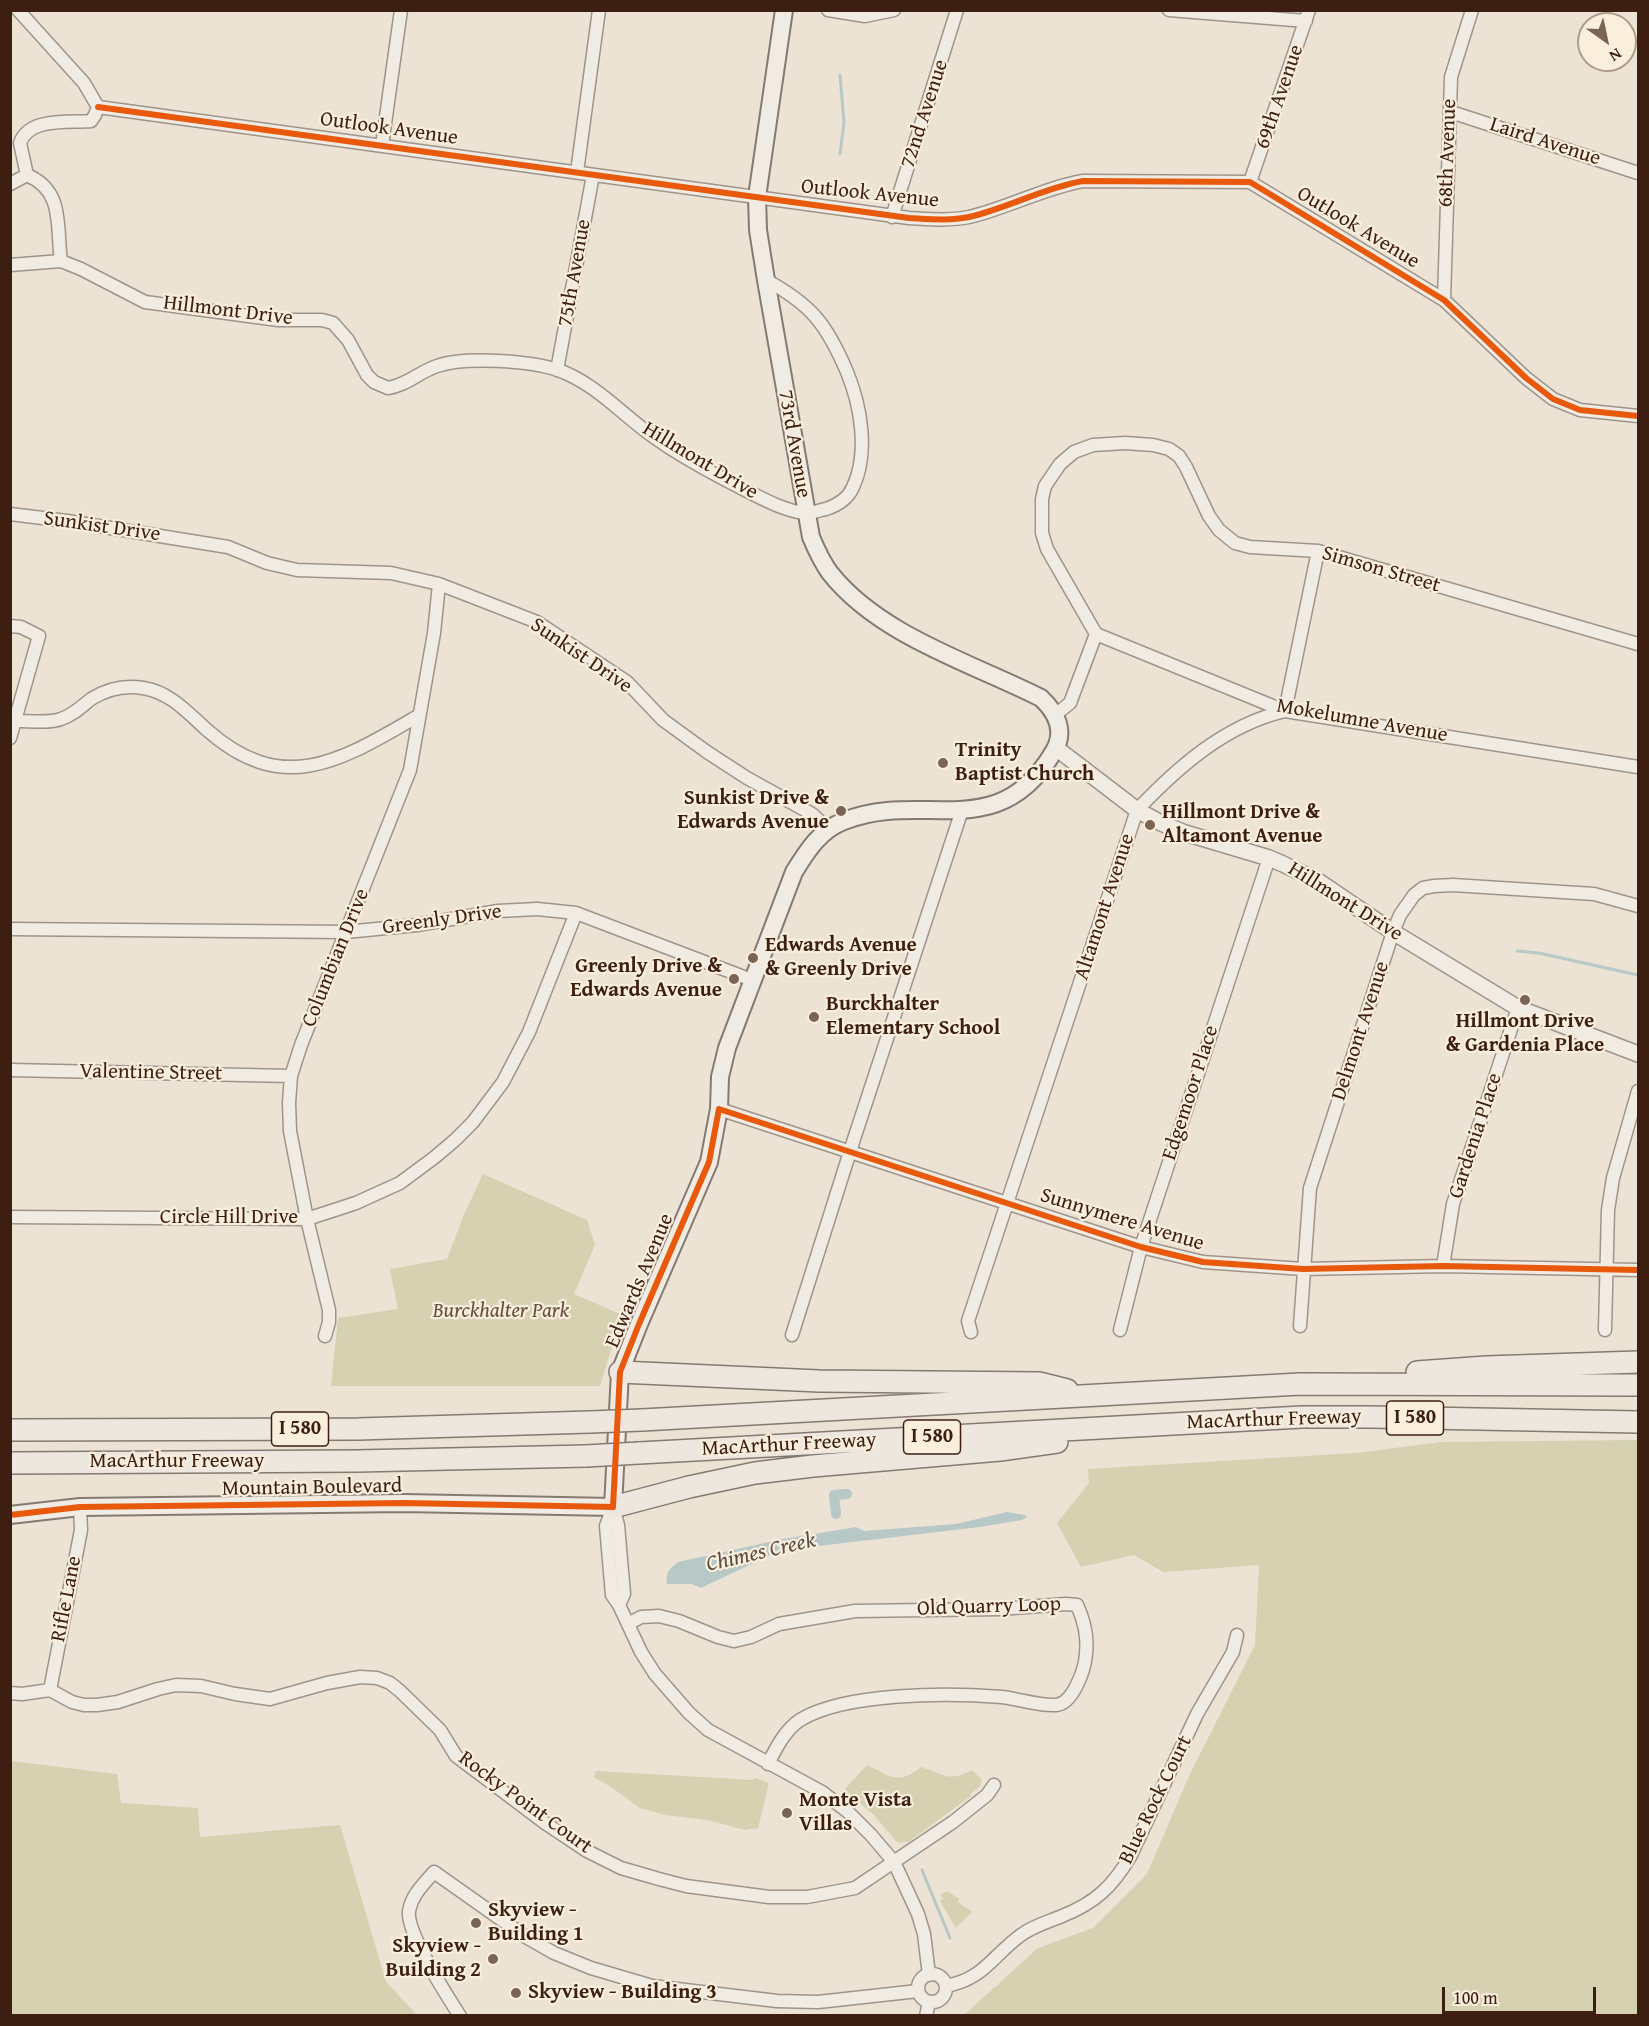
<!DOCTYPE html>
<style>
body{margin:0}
#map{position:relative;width:1649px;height:2026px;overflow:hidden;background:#ece3d4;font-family:"Gentium Book Plus",serif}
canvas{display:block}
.frame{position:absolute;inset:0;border:12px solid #3d1f12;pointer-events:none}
.north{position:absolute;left:1577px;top:12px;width:60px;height:60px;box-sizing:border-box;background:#faeedd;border:2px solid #ae9b8c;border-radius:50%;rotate:147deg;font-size:16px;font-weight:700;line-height:24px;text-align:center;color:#3d1f12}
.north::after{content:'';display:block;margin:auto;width:21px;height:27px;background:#7a6456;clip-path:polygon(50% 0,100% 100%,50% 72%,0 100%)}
.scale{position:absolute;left:1442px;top:1987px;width:154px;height:27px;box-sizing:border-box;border:3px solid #3d1f12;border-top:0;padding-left:8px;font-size:18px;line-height:21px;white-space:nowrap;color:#3d1f12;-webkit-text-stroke:4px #faeedd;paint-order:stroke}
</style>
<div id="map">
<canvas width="1649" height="2026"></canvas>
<div class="frame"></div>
<div class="north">N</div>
<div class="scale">100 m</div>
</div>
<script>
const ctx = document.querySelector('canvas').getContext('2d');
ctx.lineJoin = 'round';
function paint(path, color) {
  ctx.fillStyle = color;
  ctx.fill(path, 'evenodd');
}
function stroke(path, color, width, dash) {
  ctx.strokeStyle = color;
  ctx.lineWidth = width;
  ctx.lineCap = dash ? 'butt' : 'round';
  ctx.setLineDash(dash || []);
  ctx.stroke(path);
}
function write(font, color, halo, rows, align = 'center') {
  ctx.font = font + ' "Gentium Book Plus",serif';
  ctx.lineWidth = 4.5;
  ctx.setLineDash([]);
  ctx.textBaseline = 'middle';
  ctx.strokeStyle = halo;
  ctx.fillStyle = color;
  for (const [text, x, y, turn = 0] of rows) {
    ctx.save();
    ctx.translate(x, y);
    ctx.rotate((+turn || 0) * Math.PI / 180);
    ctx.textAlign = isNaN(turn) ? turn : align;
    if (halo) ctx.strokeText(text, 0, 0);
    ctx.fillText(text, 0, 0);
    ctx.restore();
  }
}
const green = new Path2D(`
 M 483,1174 L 587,1220 L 595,1245 L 574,1294 L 627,1317 L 611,1350 L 600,1386 L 331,1386 L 338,1318 L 398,1309 L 390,1269 L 447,1259 L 463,1217 Z
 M 1638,1440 L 1638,2015 L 964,2015 L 1038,1948 L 1093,1928 L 1147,1874 L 1189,1776 L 1255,1645 L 1259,1565 L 1163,1572 L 1134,1555 L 1081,1567 L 1057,1523 L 1089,1483 L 1088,1469 L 1356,1453 L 1441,1442 Z
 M 11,1761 L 117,1774 L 121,1803 L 198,1808 L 200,1837 L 340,1825 L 386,1982 L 417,2015 L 11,2015 Z
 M 867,1765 C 889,1776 899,1786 921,1767 C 945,1774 948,1783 972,1770 L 982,1780 L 980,1786 L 970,1794 L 971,1796 L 907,1843 L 906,1841 L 901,1843 L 896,1841 L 873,1814 L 844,1790 Z
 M 596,1771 L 752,1780 L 756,1778 L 769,1783 L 758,1828 L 745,1830 L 707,1820 L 665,1815 L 640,1808 L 611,1787 L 594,1777 Z
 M 947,1891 L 959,1899 L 958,1902 L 972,1912 L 956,1928 L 940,1901 L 943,1898 L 941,1895 Z`);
const water = new Path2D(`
 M 1007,1512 L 1025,1515 L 1027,1517 L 1022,1520 L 980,1527 L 793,1549 L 768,1556 L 701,1588 L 692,1584 L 667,1584 C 665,1572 670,1569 678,1562 L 783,1539 L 856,1527 L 864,1531 L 956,1524 Z`);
const stream = new Path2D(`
 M 840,75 L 844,123 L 840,154
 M 1517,951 L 1539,953 L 1638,975
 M 922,1870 L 950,1938`);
const canal = new Path2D(`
 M 836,1514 L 834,1495 L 847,1494`);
const minor = new Path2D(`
 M 18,10 L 84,83 L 98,107 L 95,115 L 91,121 C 68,123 29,117 20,143 L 27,175 C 65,191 56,227 61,261
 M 828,10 L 865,16 L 894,10
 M 1169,10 L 1306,21
 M 98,107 L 909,218 C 929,219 949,221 969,217 C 1008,208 1043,188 1083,181 L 1250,182 L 1444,300 L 1526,378 L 1553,399 L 1580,410 L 1638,416
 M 1451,112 L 1638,173
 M 382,145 L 401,10
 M 577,172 L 599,10
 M 1250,182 L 1309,10
 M 10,184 L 27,175
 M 892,217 L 957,10
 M 10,265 L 61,261 L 81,269 L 145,302 L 278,320 L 322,320 L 333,323 L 348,340 L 367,375 L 374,382 L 388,388 C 407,385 419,372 437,366 C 465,356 530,361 558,370 C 593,382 622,414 651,435 C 681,457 715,475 749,492 C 767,501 784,510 804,513 C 811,514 819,510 826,509 C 838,505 848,499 853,487 C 869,453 861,406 847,372 C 827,325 812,305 766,280
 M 1444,300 L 1451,77 L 1472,10
 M 557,370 L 593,175
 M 10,514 L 67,521 L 228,547 L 267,563 L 297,570 L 391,573 L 439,584 L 537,622 L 627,682 L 663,720 L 707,752 L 747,778 L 812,814 L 828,829
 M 10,626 L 21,627 L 39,636 L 10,738
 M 1096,634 L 1285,711 L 1638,767
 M 1055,715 L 1070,703 L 1096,634 L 1047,549 L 1042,533 L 1042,499 L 1045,486 L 1060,464 L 1074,452 L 1093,445 L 1125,443 L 1153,445 L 1169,449 L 1179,456 L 1186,467 L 1209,516 L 1219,530 L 1235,543 L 1250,547 L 1318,551 L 1638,644
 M 10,721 C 25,720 48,724 61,719 C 73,715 81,707 91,699 C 107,689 125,685 143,688 C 170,692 188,713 207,730 C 284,798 342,760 418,716
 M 10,929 L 346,932 L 417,925 L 498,911 L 537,909 L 576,913 L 752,980
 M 10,1070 L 291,1076
 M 719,1109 L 1141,1247 L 1203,1262 L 1303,1269 L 1443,1266 L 1638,1270
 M 10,1217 L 307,1219 L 356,1203 L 400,1183 L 435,1157 L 455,1140 L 473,1122 L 503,1082 L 529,1032 L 576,913
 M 1443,1266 L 1453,1204 L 1518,1008
 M 1300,1326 L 1310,1188 L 1393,932 L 1400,915 L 1414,895 L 1423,888 L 1434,886 L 1453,885 L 1594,894 L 1638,906
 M 1120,1330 L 1141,1247 L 1269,858
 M 1605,1330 L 1608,1210 L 1613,1178 L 1638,1091
 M 971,1332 L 968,1321 L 1137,810 C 1178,767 1225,725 1285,711 L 1318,551
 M 792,1335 L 854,1139 L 962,810
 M 325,1336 L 329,1322 L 329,1310 L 307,1219 L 290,1131 L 289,1103 L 291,1076 L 301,1045 L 410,770 L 434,633 L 439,584
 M 613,1507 L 606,1526 L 612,1595 L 619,1605 L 641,1652 L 655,1674 L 689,1713 L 708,1730 L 822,1792 L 847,1811 L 871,1835 L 894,1862 L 918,1914 L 924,1934 L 929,1975
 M 613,1507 L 618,1525 L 624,1594 L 619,1605
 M 628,1624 L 641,1617 L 659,1616 L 679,1621 L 718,1637 L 734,1641 L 751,1637 L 779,1624 L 855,1611 L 1000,1609 L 1066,1604 L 1077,1605 C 1084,1620 1088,1637 1086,1654 C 1085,1669 1073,1704 1056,1705 C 1039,1706 1019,1699 1002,1697 C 948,1693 846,1692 800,1720 C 785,1730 776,1748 768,1764
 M 50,1690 L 81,1530 L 80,1507
 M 10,1693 L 22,1694 L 50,1690 L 72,1702 L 84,1705 L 97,1705 L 118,1702 L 158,1689 L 176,1685 L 201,1686 L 235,1694 L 270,1699 L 327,1683 L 360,1677 L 377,1678 L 390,1683 L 400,1691 L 440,1730 L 456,1756 L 545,1823 L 587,1851 L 621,1868 L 659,1879 L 686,1886 L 769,1897 L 807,1897 L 855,1888 L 953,1822 L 987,1795 L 994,1785
 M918 1988a14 14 0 1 1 28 0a14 14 0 1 1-28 0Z
 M 946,1986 C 984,1979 992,1956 1021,1935 C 1033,1926 1048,1922 1062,1916 C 1095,1903 1112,1887 1130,1857 L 1197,1714 L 1233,1652 L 1237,1635
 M 460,2016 C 447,1996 406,1932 409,1911 C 412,1894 424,1884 434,1872 L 526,1937 L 554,1953 L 591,1968 L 652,1986 L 777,2001 L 818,2002 L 918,1991
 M 926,2016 L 929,2002`);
const tertiary = new Path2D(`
 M 1056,748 L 1137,810 L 1161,823 L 1185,833 L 1269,858 L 1283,864 L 1318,881 L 1393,932 L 1518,1008 L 1638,1054`);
const secondary = new Path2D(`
 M 10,1515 L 80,1507 L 404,1503 L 613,1507 L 620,1372 L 639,1324 L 709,1162 L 719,1109 L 720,1077 L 727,1048 L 794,872 C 807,851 820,830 844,821 C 923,789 998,847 1054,751 C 1066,731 1056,712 1041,698 C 972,663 880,636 830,573 C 822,562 816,549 811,537 L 766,280 L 758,230 L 757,197 L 784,10`);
const motorway = new Path2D(`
 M 620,1372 L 819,1381 L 1039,1383 L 1067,1390
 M 1417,1372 L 1486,1367 L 1638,1362
 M 642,1420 L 1300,1384 L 1638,1385
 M 10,1430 L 358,1429 L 590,1422
 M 639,1453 L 1302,1417 L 1371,1417 L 1638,1422
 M 10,1463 L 357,1461 L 586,1456
 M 613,1507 L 689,1487 L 755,1473 L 813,1466 L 1000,1450 L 1057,1442`);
const motorwayBridge = new Path2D(`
 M 590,1422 L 642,1420
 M 586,1456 L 639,1453`);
const cycleway = new Path2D(`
 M 98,107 L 909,218 C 929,219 949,221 969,217 C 1008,208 1043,188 1083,181 L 1250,182 L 1444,300 L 1526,378 L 1553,399 L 1580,410 L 1638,416
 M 10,1515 L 80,1507 L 404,1503 L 613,1507 L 620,1372 L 639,1324 L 709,1162 L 719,1109 L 1141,1247 L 1203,1262 L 1303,1269 L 1443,1266 L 1638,1270`);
const markers = [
 [943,763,6,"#7a6456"],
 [841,811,6,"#7a6456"],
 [1150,825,6,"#7a6456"],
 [753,958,6,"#7a6456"],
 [734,979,6,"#7a6456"],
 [1525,1000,6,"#7a6456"],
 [814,1017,6,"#7a6456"],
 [787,1813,6,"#7a6456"],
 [476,1923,6,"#7a6456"],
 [493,1959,6,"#7a6456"],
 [516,1993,6,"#7a6456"]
];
const shields = [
 [1415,1418,57],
 [300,1429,57],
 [932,1437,57]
];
const shieldNames = [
 ["I 580",1415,1418],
 ["I 580",300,1429],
 ["I 580",932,1437]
];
const streetNames = [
 ["69th Avenue",1280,97,-71],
 ["72nd Avenue",925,114,-72],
 ["Outlook Avenue",389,129,8],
 ["Laird Avenue",1545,142,18],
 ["68th Avenue",1448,153,-88],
 ["Outlook Avenue",870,194,6],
 ["Outlook Avenue",1358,228,31],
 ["75th Avenue",575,273,-80],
 ["Hillmont Drive",228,311,7],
 ["73rd Avenue",794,444,80],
 ["Hillmont Drive",700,461,31],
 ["Sunkist Drive",102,527,8],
 ["Simson Street",1381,570,16],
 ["Sunkist Drive",581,656,34],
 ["Mokelumne Avenue",1362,721,10],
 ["Hillmont Drive",1345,902,32],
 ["Altamont Avenue",1105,907,-72],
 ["Greenly Drive",442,920,-8],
 ["Columbian Drive",336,958,-68],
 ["Delmont Avenue",1361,1031,-72],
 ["Valentine Street",151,1073,1],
 ["Edgemoor Place",1191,1093,-72],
 ["Gardenia Place",1476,1136,-72],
 ["Circle Hill Drive",229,1218],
 ["Sunnymere Avenue",1122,1220,17],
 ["Edwards Avenue",640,1281,-67],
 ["MacArthur Freeway",1274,1420,-2],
 ["MacArthur Freeway",789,1445,-3],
 ["MacArthur Freeway",177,1462],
 ["Mountain Boulevard",312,1488,-1],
 ["Rifle Lane",67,1599,-79],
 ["Old Quarry Loop",989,1607,-2],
 ["Blue Rock Court",1156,1800,-64],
 ["Rocky Point Court",525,1803,36]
];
const poiNames = [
 ["Trinity",955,751],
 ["Baptist Church",955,775],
 ["Sunkist Drive &",829,799,"right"],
 ["Edwards Avenue",829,823,"right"],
 ["Hillmont Drive &",1162,813],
 ["Altamont Avenue",1162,837],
 ["Edwards Avenue",765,946],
 ["& Greenly Drive",765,970],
 ["Greenly Drive &",722,967,"right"],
 ["Edwards Avenue",722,991,"right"],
 ["Burckhalter",826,1005],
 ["Elementary School",826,1029],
 ["Hillmont Drive",1525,1022,"center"],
 ["& Gardenia Place",1525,1046,"center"],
 ["Monte Vista",799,1801],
 ["Villas",799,1825],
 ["Skyview -",488,1911],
 ["Building 1",488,1935],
 ["Skyview -",481,1947,"right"],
 ["Building 2",481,1971,"right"],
 ["Skyview - Building 3",528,1993]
];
const parkNames = [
 ["Burckhalter Park",501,1312]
];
const waterNames = [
 ["Chimes Creek",761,1553,-13]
];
paint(green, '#d5d1b1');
paint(water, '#b8c8c6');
stroke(stream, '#b8c8c6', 3);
stroke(canal, '#b8c8c6', 10);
stroke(minor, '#9e948a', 15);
stroke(tertiary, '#9e948a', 18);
stroke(secondary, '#847a71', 20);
stroke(motorway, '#847a71', 24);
stroke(minor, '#f0ebe3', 12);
stroke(tertiary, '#f0ebe3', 15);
stroke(secondary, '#f0ebe3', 16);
stroke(motorway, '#ede7df', 21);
stroke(motorwayBridge, '#847a71', 24, []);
stroke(motorwayBridge, '#ede7df', 21);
stroke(cycleway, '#e8590c', 6);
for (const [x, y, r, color] of markers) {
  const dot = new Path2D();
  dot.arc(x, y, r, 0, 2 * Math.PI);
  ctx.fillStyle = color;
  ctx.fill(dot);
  stroke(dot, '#faeedd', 2);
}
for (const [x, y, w] of shields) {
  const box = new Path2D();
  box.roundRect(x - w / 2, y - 17, w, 34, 4.5);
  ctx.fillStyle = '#faeedd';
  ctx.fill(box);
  stroke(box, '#3d1f12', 1.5);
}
write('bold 20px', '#3d1f12', null, shieldNames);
write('21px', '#3d1f12', '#faeedd', streetNames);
write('bold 21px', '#3d1f12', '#faeedd', poiNames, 'left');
write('italic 21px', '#655039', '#faeedd', parkNames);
write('italic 22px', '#5b4e46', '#faeedd', waterNames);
</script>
